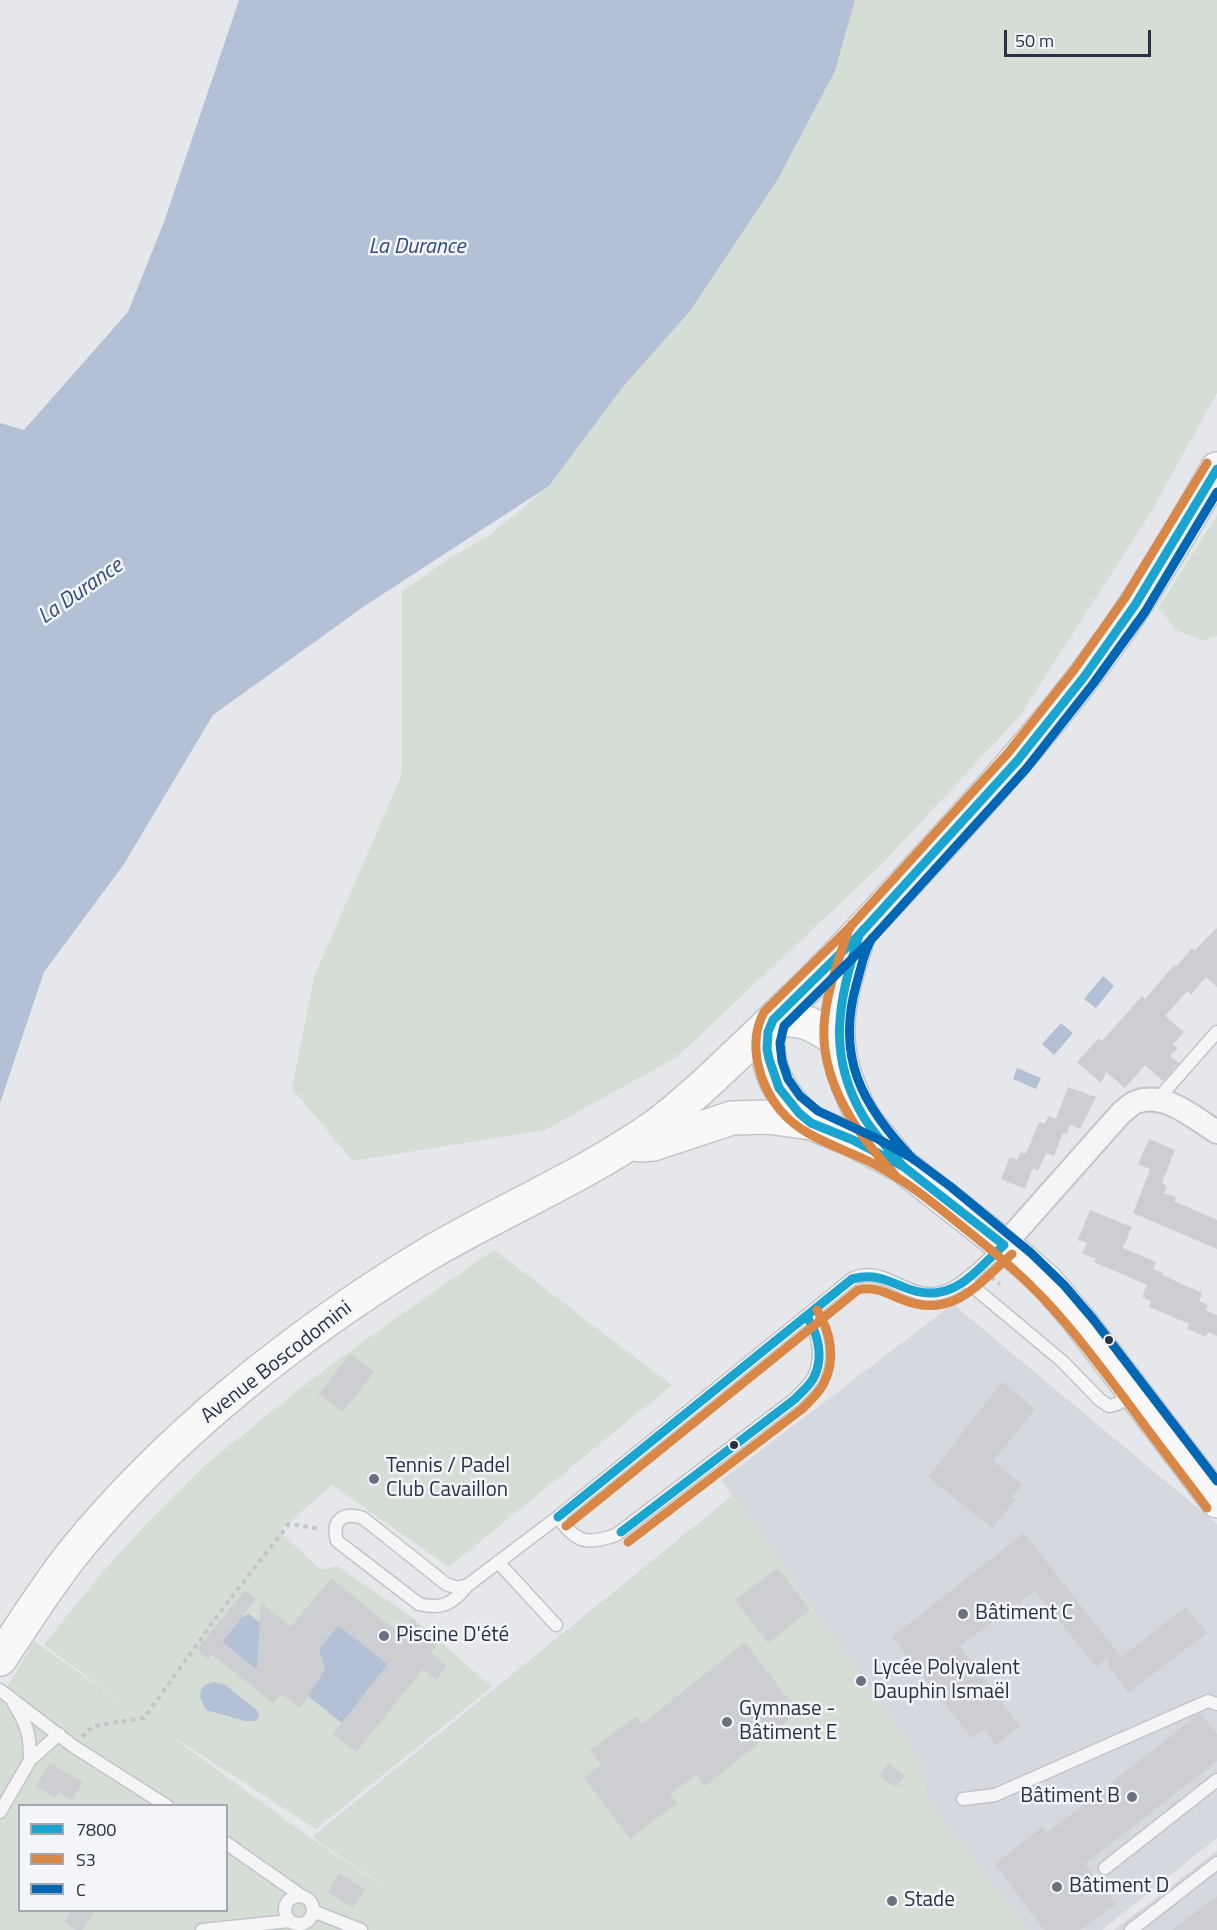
<!DOCTYPE html>
<meta charset="utf-8">
<style>
body{margin:0}
#map{position:relative;width:1217px;height:1930px;overflow:hidden;background:#e5e7ea;font-family:"Titillium Web",sans-serif}
canvas{display:block}
.legend{position:absolute;left:18px;top:1804px;width:210px;height:108px;box-sizing:border-box;background:#f3f5f9;border:2px solid #a3a7b1;margin:0;padding:8px 10px;list-style:none;font-size:18px;color:#2a3145}
.legend li{display:flex;align-items:center;gap:12px;height:30px}
.legend b{width:30px;border:2px solid #a3a7b1}
.scale{position:absolute;left:1004px;top:30px;width:147px;height:27px;box-sizing:border-box;border:3px solid #2a3145;border-top:0;padding-left:8px;font-size:18px;line-height:21px;white-space:nowrap;color:#2a3145;-webkit-text-stroke:4px #f3f5f9;paint-order:stroke}
</style>
<div id="map">
<canvas width="1217" height="1930"></canvas>
<ul class="legend">
<li><b style="height:8px;background:#1aa4d0"></b>7800</li>
<li><b style="height:8px;background:#d88746"></b>S3</li>
<li><b style="height:8px;background:#0166b3"></b>C</li>
</ul>
<div class="scale">50 m</div>
</div>
<script>
const ctx = document.querySelector('canvas').getContext('2d');
ctx.lineJoin = 'round';
function paint(path, color) {
  ctx.fillStyle = color;
  ctx.fill(path, 'evenodd');
}
function stroke(path, color, width, dash) {
  ctx.strokeStyle = color;
  ctx.lineWidth = width;
  ctx.lineCap = dash ? 'butt' : 'round';
  ctx.setLineDash(dash || []);
  ctx.stroke(path);
}
function write(font, color, halo, rows, align = 'center') {
  ctx.font = font + ' "Titillium Web",sans-serif';
  ctx.lineWidth = 5;
  ctx.setLineDash([]);
  ctx.textBaseline = 'middle';
  ctx.strokeStyle = halo;
  ctx.fillStyle = color;
  for (const [text, x, y, turn = 0] of rows) {
    ctx.save();
    ctx.translate(x, y);
    ctx.rotate((+turn || 0) * Math.PI / 180);
    ctx.textAlign = isNaN(turn) ? turn : align;
    if (halo) ctx.strokeText(text, 0, 0);
    ctx.fillText(text, 0, 0);
    ctx.restore();
  }
}
const built = new Path2D(`
 M 953,1304 L 1217,1524 L 1217,1838 L 1102,1930 L 450,1930 L 312,1837 L 732,1496 L 722,1480 Z
 M 1217,1851 L 1217,1930 L 1114,1930 Z`);
const green = new Path2D(`
 M 855,0 L 1217,0 L 1217,393 L 1148,517 L 1019,717 L 881,865 L 677,1057 L 545,1130 L 353,1161 L 292,1089 L 314,977 L 400,779 L 402,767 L 402,592 L 448,559 L 490,535 L 549,486 L 622,388 L 690,311 L 778,179 L 835,71 Z
 M 1217,515 L 1217,636 L 1202,641 L 1178,631 L 1158,608 Z
 M 494,1250 L 672,1385 L 449,1567 L 332,1485 L 279,1531 L 321,1570 L 337,1566 L 412,1617 L 492,1687 L 316,1829 L 167,1733 L 309,1837 L 403,1899 L 314,1837 L 734,1496 L 922,1762 L 930,1804 L 1028,1930 L 0,1930 L 0,1700 L 34,1641 L 134,1711 L 44,1645 C 90,1585 140,1527 195,1475 C 210,1460 228,1447 244,1434 C 323,1367 409,1309 494,1250 ZM 20,1806 L 226,1806 L 226,1910 L 20,1910 Z`);
const water = new Path2D(`
 M 239,0 L 855,0 L 835,71 L 778,179 L 690,311 L 622,388 L 549,486 L 366,605 L 213,715 L 124,864 L 44,972 L 0,1103 L 0,423 L 24,430 L 128,312 L 164,222 Z
 M 1103,976 L 1114,986 L 1096,1008 L 1084,999 Z
 M 1061,1023 L 1073,1033 L 1054,1055 L 1042,1044 Z
 M 1017,1068 L 1041,1078 L 1036,1089 L 1013,1079 Z
 M 249,1614 L 260,1623 L 259,1634 L 279,1650 L 261,1673 L 222,1642 L 242,1617 Z
 M 338,1625 L 388,1664 L 342,1723 L 308,1696 L 325,1669 L 319,1649 Z
 M 214,1682 L 225,1685 L 258,1711 L 259,1717 L 255,1721 L 245,1721 L 206,1710 L 200,1697 L 201,1689 L 205,1685 Z`);
const building = new Path2D(`
 M 1217,928 L 1217,987 L 1206,977 L 1191,995 L 1187,991 L 1165,1016 L 1184,1032 L 1173,1045 L 1178,1048 L 1170,1056 L 1179,1063 L 1163,1081 L 1145,1065 L 1125,1088 L 1106,1072 L 1101,1083 L 1077,1062 L 1099,1038 L 1102,1041 L 1142,996 L 1145,999 L 1174,965 L 1176,967 L 1192,948 L 1194,951 Z
 M 1068,1087 L 1096,1097 L 1080,1129 L 1070,1125 L 1067,1134 L 1063,1133 L 1054,1156 L 1046,1153 L 1038,1171 L 1033,1168 L 1025,1189 L 1001,1179 L 1010,1157 L 1017,1160 L 1021,1152 L 1026,1154 L 1039,1122 L 1045,1124 L 1048,1116 L 1056,1119 Z
 M 1149,1139 L 1175,1150 L 1162,1183 L 1167,1186 L 1164,1193 L 1176,1197 L 1174,1201 L 1217,1220 L 1217,1249 L 1133,1213 L 1150,1169 L 1138,1164 Z
 M 1090,1210 L 1132,1227 L 1123,1248 L 1156,1262 L 1153,1269 L 1163,1273 L 1162,1275 L 1202,1293 L 1199,1301 L 1208,1305 L 1206,1310 L 1217,1315 L 1217,1336 L 1208,1332 L 1206,1337 L 1187,1329 L 1189,1324 L 1149,1307 L 1151,1301 L 1142,1297 L 1147,1285 L 1094,1262 L 1096,1259 L 1082,1253 L 1087,1243 L 1078,1240 Z
 M 350,1354 L 374,1372 L 343,1412 L 319,1394 Z
 M 1002,1382 L 1035,1409 L 993,1461 L 1022,1485 L 1012,1496 L 1016,1499 L 992,1528 L 928,1477 Z
 M 1024,1533 L 1121,1657 L 1186,1607 L 1207,1633 L 1128,1693 L 1109,1666 L 1108,1658 L 1096,1667 L 1035,1591 L 960,1646 L 1020,1726 L 996,1745 L 984,1729 L 972,1738 L 892,1637 Z
 M 778,1568 L 810,1610 L 768,1643 L 735,1600 Z
 M 331,1578 L 400,1634 L 411,1619 L 439,1642 L 431,1653 L 447,1666 L 436,1680 L 423,1669 L 356,1752 L 333,1734 L 388,1664 L 338,1625 L 319,1649 L 325,1669 L 300,1708 L 281,1694 L 273,1703 L 212,1654 L 208,1659 L 197,1649 L 245,1590 L 256,1599 L 222,1642 L 257,1670 L 261,1603 L 291,1627 Z
 M 745,1642 L 798,1712 L 705,1786 L 697,1774 L 670,1794 L 677,1803 L 630,1839 L 584,1778 L 601,1765 L 590,1750 L 636,1716 L 642,1724 Z
 M 1200,1713 L 1217,1734 L 1217,1761 L 1085,1864 L 1116,1904 L 1080,1930 L 1044,1930 L 995,1864 L 1042,1827 L 1047,1833 Z
 M 50,1763 L 83,1782 L 72,1800 L 59,1792 L 55,1797 L 36,1786 Z
 M 888,1763 L 905,1776 L 895,1787 L 879,1775 Z
 M 339,1873 L 365,1889 L 353,1908 L 328,1892 Z
 M 1217,1896 L 1217,1930 L 1172,1930 Z
 M 71,1911 L 94,1911 L 83,1930 L 76,1930 L 64,1922 Z`);
const path = new Path2D(`
 M 991,1277 L 1000,1284
 M 82,1737 L 93,1726 L 144,1718 L 223,1608 L 289,1524 L 321,1529`);
const lane = new Path2D(`
 M 1157,1100 L 1217,1032
 M 965,1280 L 1062,1361 L 1100,1400 L 1109,1406 L 1117,1404 L 1135,1393
 M 558,1517 C 576,1543 587,1545 616,1535 L 795,1399 C 801,1392 810,1385 814,1377 C 823,1357 819,1333 807,1317
 M 498,1562 L 556,1625
 M 468,1585 L 458,1588 L 446,1584 L 363,1518 C 344,1512 331,1519 337,1541 L 419,1604 C 443,1610 453,1603 468,1585 L 558,1517 L 852,1279 C 889,1262 911,1311 953,1288 C 970,1279 988,1259 1003,1246
 M 0,1690 L 73,1746 L 167,1806
 M 14,1704 C 28,1726 30,1736 30,1760
 M 963,1799 L 995,1795 L 1208,1701 L 1217,1704
 M 0,1812 L 30,1760 L 59,1734
 M 226,1843 L 303,1897
 M 1105,1868 L 1217,1780
 M285 1910a14 14 0 1 1 28 0a14 14 0 1 1-28 0Z
 M 313,1911 L 361,1930
 M 202,1930 L 290,1921
 M 1131,1930 L 1217,1863`);
const street = new Path2D(`
 M 1004,1245 L 1121,1113 C 1125,1110 1131,1104 1136,1102 C 1165,1091 1194,1118 1217,1132`);
const secondary = new Path2D(`
 M 858,937 C 842,990 827,1030 848,1084 C 853,1096 857,1107 864,1118 C 873,1131 885,1144 895,1157
 M 773,1020 C 757,1060 780,1097 811,1123
 M 773,1020 C 803,1018 811,1023 836,1039
 M 640,1145 L 653,1144 L 732,1118 L 768,1117 L 811,1123 L 853,1140 L 904,1167 L 1022,1260 L 1046,1281 L 1078,1319 L 1217,1501
 M 0,1659 C 24,1623 47,1586 74,1552 C 168,1436 297,1334 423,1257 C 500,1211 584,1177 657,1125 C 676,1111 693,1095 710,1080 C 744,1048 777,1016 810,984 C 857,937 901,888 946,839 C 1003,776 1058,714 1107,646 C 1147,590 1183,529 1217,469`);
const bus1 = new Path2D(`
 M 864,929 L 859,935 C 839,1001 826,1053 863,1116 C 874,1134 889,1150 903,1166
 M 1004,1245 L 904,1167 L 853,1140 L 811,1123 L 799,1113 L 779,1088 L 769,1059 L 767,1049 L 768,1032 L 773,1020 L 859,935 L 1017,761 L 1084,677 L 1135,605 L 1217,469
 M 558,1517 L 852,1279 C 873,1274 882,1278 901,1286 C 950,1308 971,1275 1004,1245
 M 621,1532 L 795,1399 C 801,1392 810,1386 814,1377 C 824,1357 818,1334 807,1317`);
const bus2 = new Path2D(`
 M 1207,463 L 1125,598 L 1074,670 L 1008,753 L 850,927 L 764,1012 C 747,1044 759,1084 780,1110 C 804,1139 842,1147 874,1164 C 897,1176 918,1191 938,1207 C 970,1233 1004,1258 1032,1287 C 1067,1321 1096,1361 1125,1399 C 1152,1436 1180,1472 1207,1508
 M 852,924 L 848,931 C 838,962 826,993 824,1026 C 821,1084 858,1136 896,1176
 M 566,1526 L 858,1290 C 874,1286 886,1293 901,1299 C 952,1321 978,1284 1012,1254
 M 628,1542 L 802,1409 C 810,1401 819,1393 824,1383 C 836,1360 831,1332 817,1310`);
const bus3 = new Path2D(`
 M 1217,492 L 1145,612 L 1093,684 L 1026,769 L 868,943 L 784,1026 L 780,1043 L 782,1061 L 788,1079 L 800,1096 L 818,1111 L 878,1139 L 912,1158 L 951,1187 L 1031,1253 L 1064,1285 L 1093,1319 L 1217,1481
 M 872,938 C 864,951 861,968 857,982 C 835,1057 862,1106 914,1160`);
const markers = [
 [1109,1340,5,"#2a3145"],
 [734,1445,5,"#2a3145"],
 [374,1479,6,"#6b717f"],
 [963,1614,6,"#6b717f"],
 [384,1636,6,"#6b717f"],
 [861,1681,6,"#6b717f"],
 [727,1722,6,"#6b717f"],
 [1132,1797,6,"#6b717f"],
 [1057,1887,6,"#6b717f"],
 [892,1901,6,"#6b717f"]
];
const streetNames = [
 ["Avenue Boscodomini",277,1363,-38]
];
const poiNames = [
 ["Tennis / Padel",386,1467],
 ["Club Cavaillon",386,1491],
 ["Bâtiment C",975,1614],
 ["Piscine D'été",396,1636],
 ["Lycée Polyvalent",873,1669],
 ["Dauphin Ismaël",873,1693],
 ["Gymnase -",739,1710],
 ["Bâtiment E",739,1734],
 ["Bâtiment B",1120,1797,"right"],
 ["Bâtiment D",1069,1887],
 ["Stade",904,1901]
];
const waterNames = [
 ["La Durance",417,248],
 ["La Durance",81,592,-35]
];
paint(built, '#d5d8df');
paint(green, '#d4ded5');
paint(water, '#b3c0d6');
paint(building, '#ccced2');
stroke(lane, '#c2c4c8', 15);
stroke(street, '#c2c4c8', 26);
stroke(secondary, '#c2c4c8', 36);
stroke(path, '#c4c5ca', 4, [4.5, 4.5]);
stroke(lane, '#f5f5f7', 12);
stroke(street, '#f5f5f7', 22);
stroke(secondary, '#f8f8f8', 33);
stroke(bus1, '#1aa4d0', 9);
stroke(bus2, '#d88746', 9);
stroke(bus3, '#0166b3', 9);
for (const [x, y, r, color] of markers) {
  const dot = new Path2D();
  dot.arc(x, y, r, 0, 2 * Math.PI);
  ctx.fillStyle = color;
  ctx.fill(dot);
  stroke(dot, '#f3f5f9', 2);
}
write('21px', '#2a3145', '#f3f5f9', streetNames);
write('21px', '#2a3145', '#f3f5f9', poiNames, 'left');
write('italic 22px', '#324a7c', '#f3f5f9', waterNames);
</script>
